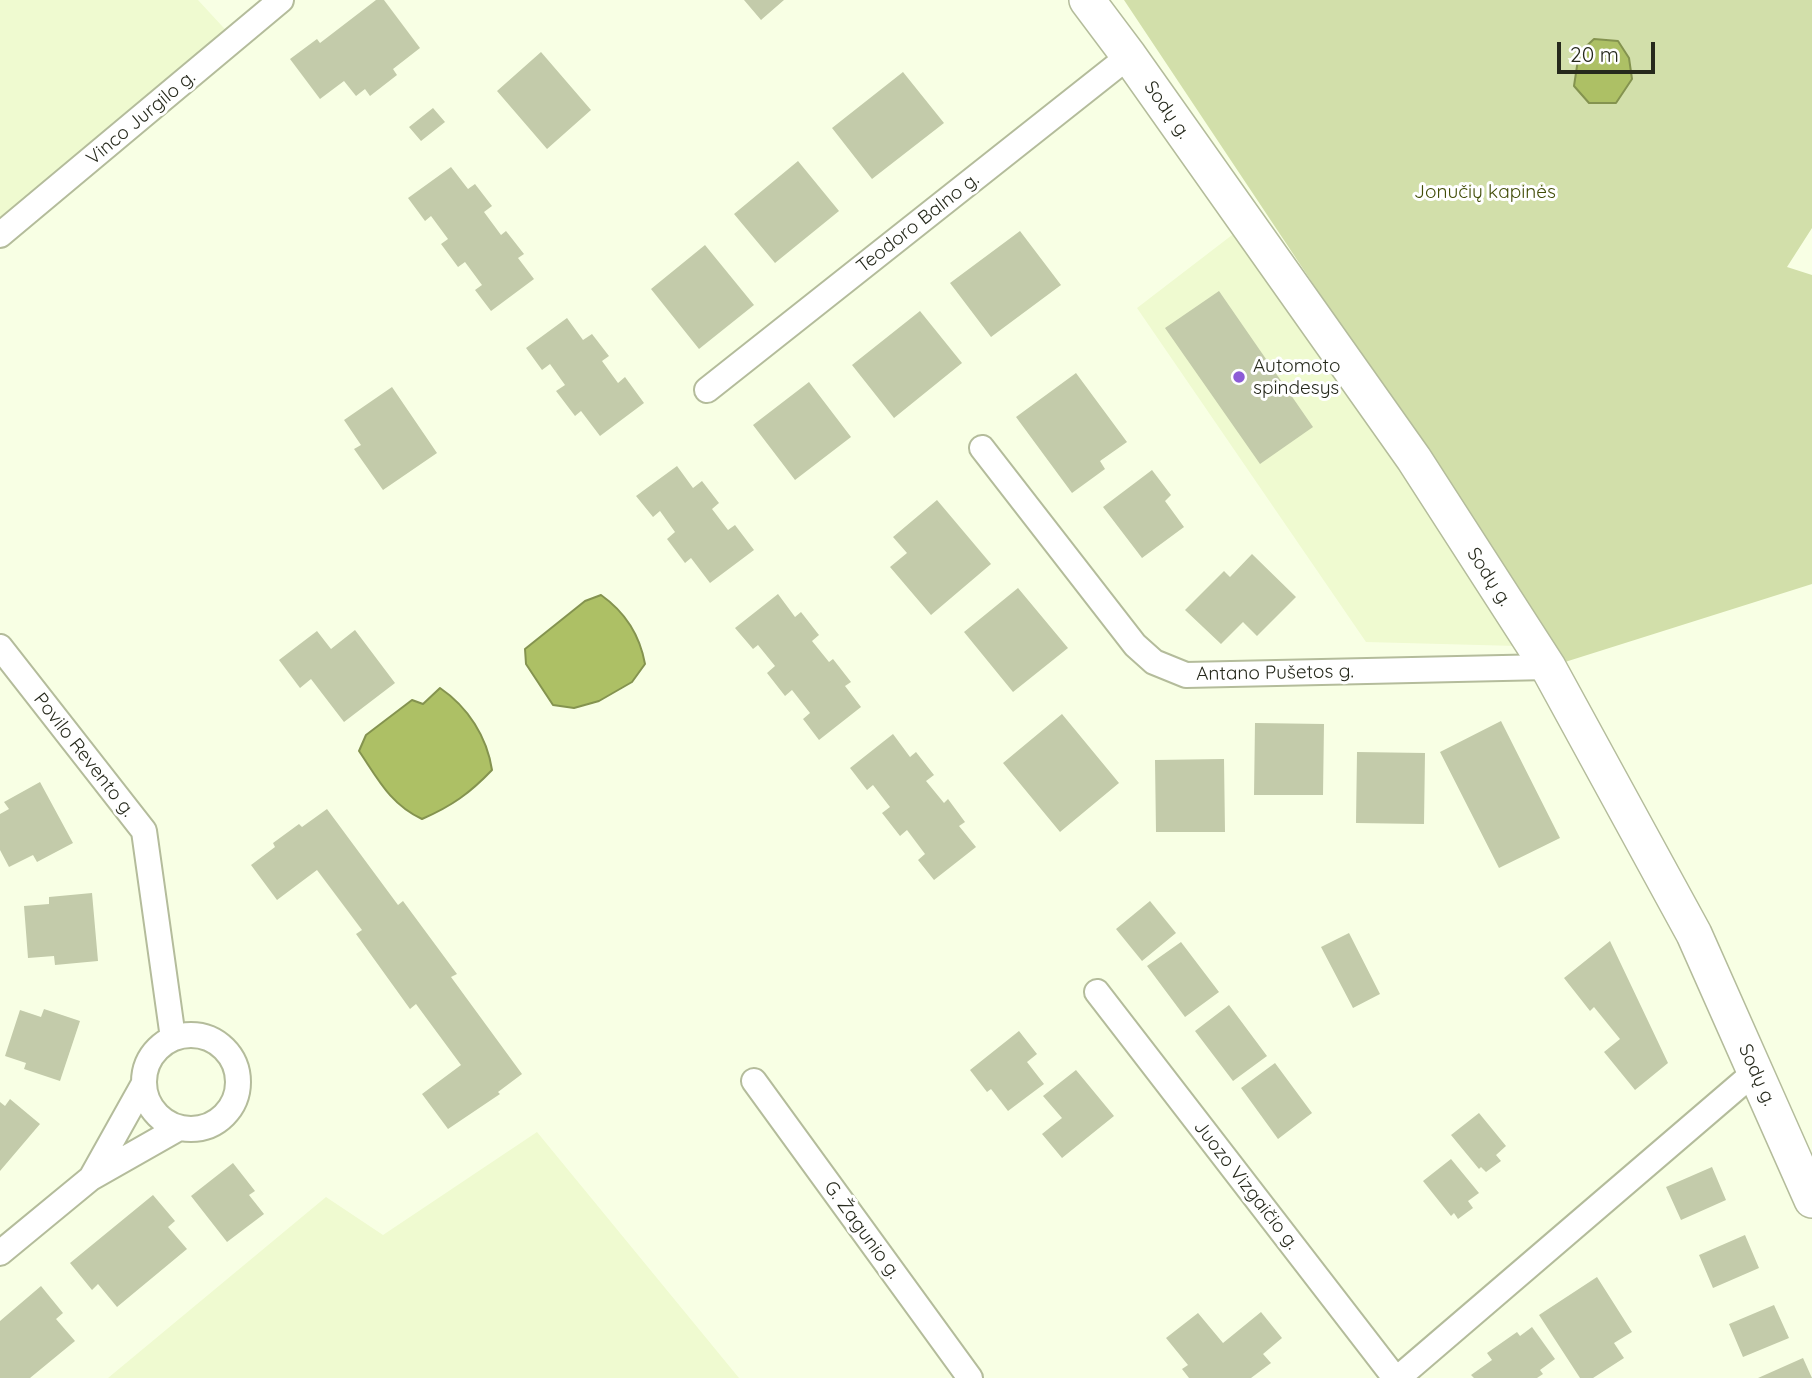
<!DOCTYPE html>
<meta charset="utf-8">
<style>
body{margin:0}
#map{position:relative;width:1812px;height:1378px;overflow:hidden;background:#f8ffe4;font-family:Quicksand,sans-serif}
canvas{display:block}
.scale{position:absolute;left:1557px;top:42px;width:98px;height:32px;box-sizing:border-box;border:4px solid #26291c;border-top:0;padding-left:9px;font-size:21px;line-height:24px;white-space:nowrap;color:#26291c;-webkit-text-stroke:5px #fff;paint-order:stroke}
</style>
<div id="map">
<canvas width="1812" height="1378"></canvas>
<div class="scale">20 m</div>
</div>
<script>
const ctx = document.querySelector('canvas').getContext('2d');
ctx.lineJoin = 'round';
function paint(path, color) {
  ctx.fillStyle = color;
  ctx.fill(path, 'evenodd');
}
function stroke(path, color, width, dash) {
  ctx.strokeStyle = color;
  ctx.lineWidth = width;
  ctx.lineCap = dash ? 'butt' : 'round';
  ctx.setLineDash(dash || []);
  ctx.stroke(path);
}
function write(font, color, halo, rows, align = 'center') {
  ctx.font = font + ' Quicksand,sans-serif';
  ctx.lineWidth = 6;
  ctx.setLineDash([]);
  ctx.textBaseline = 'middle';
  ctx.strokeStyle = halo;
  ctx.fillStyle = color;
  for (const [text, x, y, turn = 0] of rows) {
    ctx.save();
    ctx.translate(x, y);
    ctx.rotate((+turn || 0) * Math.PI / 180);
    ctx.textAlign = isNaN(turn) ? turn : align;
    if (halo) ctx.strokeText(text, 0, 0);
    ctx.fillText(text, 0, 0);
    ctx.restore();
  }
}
const built = new Path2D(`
 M 0,0 L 198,0 L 234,39 L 10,227 L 0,216 Z
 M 1236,232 L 1387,446 L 1517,646 L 1366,642 L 1137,308 Z
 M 537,1132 L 739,1378 L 108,1378 L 326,1197 L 383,1235 Z`);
const green = new Path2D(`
 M 1124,0 L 1812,0 L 1812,228 L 1787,267 L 1812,275 L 1812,584 L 1565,662 Z`);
const water = new Path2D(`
 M 1594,39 L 1618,41 L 1629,58 L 1632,79 L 1616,103 L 1589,103 L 1574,86 L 1579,53 Z
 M 601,595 C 625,612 640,636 645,664 L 632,682 L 599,701 L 574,708 L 553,705 L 526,664 L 525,649 L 585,601 Z
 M 440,688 C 468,707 487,737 492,770 C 470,793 452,806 422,819 C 390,804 378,779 359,751 L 366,735 L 412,700 L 423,704 Z`);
const building = new Path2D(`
 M 376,0 L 384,0 L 420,48 L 393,69 L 397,75 L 370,96 L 365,89 L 356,96 L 344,81 L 320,99 L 290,59 L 317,39 L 320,43 Z
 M 744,0 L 784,0 L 761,20 Z
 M 541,52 L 591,110 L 547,149 L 497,91 Z
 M 903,72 L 944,123 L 872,179 L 832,128 Z
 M 433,108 L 445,122 L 421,141 L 409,127 Z
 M 798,161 L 839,211 L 775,263 L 734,214 Z
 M 451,167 L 468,189 L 475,184 L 492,206 L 484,212 L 501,235 L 506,231 L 524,254 L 518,258 L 534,279 L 491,311 L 475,290 L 482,285 L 465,262 L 458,267 L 441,244 L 448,239 L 431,216 L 425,221 L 408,198 Z
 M 1020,231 L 1061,285 L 991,337 L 950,283 Z
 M 705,245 L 754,305 L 699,349 L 651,289 Z
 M 1219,291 L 1313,427 L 1260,464 L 1165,328 Z
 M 920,311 L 962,363 L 894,418 L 852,365 Z
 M 567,318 L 583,340 L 592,334 L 609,356 L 602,361 L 618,383 L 625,377 L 644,403 L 600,436 L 581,411 L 575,416 L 556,391 L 565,385 L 550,364 L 542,370 L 526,348 Z
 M 1076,373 L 1127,442 L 1100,461 L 1105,469 L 1072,493 L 1016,417 Z
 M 809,382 L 851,437 L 795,480 L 753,425 Z
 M 392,387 L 437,453 L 383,490 L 354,449 L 361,445 L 344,420 Z
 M 677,466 L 693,488 L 702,481 L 719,503 L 712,509 L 728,530 L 735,525 L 754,550 L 710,583 L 691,558 L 685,563 L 667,539 L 675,532 L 660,511 L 653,517 L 636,496 Z
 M 1152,470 L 1171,495 L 1165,501 L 1184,527 L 1142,558 L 1103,507 Z
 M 937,500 L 991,564 L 931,615 L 890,567 L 907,553 L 893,537 Z
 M 1252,554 L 1296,597 L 1257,636 L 1243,622 L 1221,644 L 1185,610 L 1224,571 L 1230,577 Z
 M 1018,588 L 1068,648 L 1013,692 L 964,632 Z
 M 778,594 L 795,617 L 801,612 L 819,635 L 812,641 L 829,662 L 833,659 L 851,682 L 845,686 L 861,707 L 819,740 L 803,719 L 810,713 L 792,690 L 785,696 L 767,673 L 775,666 L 758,645 L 753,649 L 735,628 Z
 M 355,630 L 395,683 L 344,722 L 311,679 L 300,688 L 279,660 L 317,631 L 331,649 Z
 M 1062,714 L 1119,783 L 1060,832 L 1003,763 Z
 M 1501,721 L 1560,838 L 1499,868 L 1440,752 Z
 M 1255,723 L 1324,724 L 1323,795 L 1254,795 Z
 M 893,734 L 910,757 L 916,752 L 934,775 L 926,781 L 944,803 L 948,799 L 965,822 L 959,826 L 976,847 L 934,880 L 918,860 L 925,854 L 907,830 L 900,836 L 882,813 L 890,807 L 873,785 L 867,790 L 850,768 Z
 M 1357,752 L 1425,753 L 1424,824 L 1356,823 Z
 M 1224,759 L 1225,832 L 1156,832 L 1155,760 Z
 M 40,782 L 73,843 L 37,862 L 33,855 L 9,867 L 0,850 L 0,814 L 9,809 L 4,802 Z
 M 327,809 L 398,905 L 403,901 L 457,974 L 451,977 L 522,1074 L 498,1092 L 500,1094 L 448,1129 L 422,1094 L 461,1065 L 416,1004 L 410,1009 L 356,934 L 362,930 L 317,870 L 277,900 L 251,865 L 275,847 L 273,843 L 299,824 L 302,827 Z
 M 92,893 L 98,961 L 55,965 L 54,956 L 28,958 L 24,906 L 49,904 L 49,897 Z
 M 1150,901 L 1176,933 L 1142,961 L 1116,929 Z
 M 1349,933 L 1380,994 L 1353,1008 L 1321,947 Z
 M 1610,941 L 1668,1063 L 1635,1090 L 1604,1052 L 1620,1039 L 1594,1007 L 1590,1011 L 1564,978 Z
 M 1181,942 L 1219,992 L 1185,1017 L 1147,966 Z
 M 1229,1005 L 1267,1056 L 1233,1081 L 1195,1031 Z
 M 44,1009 L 80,1021 L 60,1081 L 24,1069 L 26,1063 L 5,1056 L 20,1010 L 41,1017 Z
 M 1019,1031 L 1037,1054 L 1027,1062 L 1044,1084 L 1008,1111 L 991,1089 L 987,1092 L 970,1070 Z
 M 1275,1063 L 1312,1113 L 1278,1139 L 1241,1088 Z
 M 1076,1070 L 1114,1116 L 1062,1158 L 1042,1134 L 1062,1118 L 1043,1096 Z
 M 10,1099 L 40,1124 L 0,1171 L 0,1102 L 5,1106 Z
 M 1479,1113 L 1506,1146 L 1496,1155 L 1501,1161 L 1486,1172 L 1481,1167 L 1479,1169 L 1451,1135 Z
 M 1451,1159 L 1479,1193 L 1468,1201 L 1473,1208 L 1458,1219 L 1454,1213 L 1451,1216 L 1423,1181 Z
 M 233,1163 L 255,1191 L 249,1195 L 264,1214 L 227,1242 L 191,1196 Z
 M 1712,1167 L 1726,1200 L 1681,1220 L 1666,1187 Z
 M 153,1195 L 175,1221 L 168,1227 L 187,1249 L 117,1307 L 98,1284 L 92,1290 L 70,1263 Z
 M 1745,1235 L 1759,1268 L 1713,1288 L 1699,1255 Z
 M 1597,1277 L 1632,1332 L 1614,1343 L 1624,1358 L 1593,1378 L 1580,1378 L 1539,1315 Z
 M 41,1286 L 63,1313 L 56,1319 L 75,1341 L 30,1378 L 0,1378 L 0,1321 Z
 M 1774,1305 L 1789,1338 L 1743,1357 L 1729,1324 Z
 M 1261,1312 L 1282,1338 L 1263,1354 L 1271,1363 L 1251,1378 L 1189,1378 L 1182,1369 L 1188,1365 L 1166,1338 L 1198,1313 L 1223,1343 Z
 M 1532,1327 L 1555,1359 L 1540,1370 L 1543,1374 L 1537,1378 L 1474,1378 L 1471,1375 L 1492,1360 L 1487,1353 L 1517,1332 L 1520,1336 Z
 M 1803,1358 L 1812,1378 L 1758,1378 Z`);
const minor = new Path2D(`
 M 0,235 L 281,0
 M 707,390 L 1129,56
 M 982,448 L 1135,645 L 1154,662 L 1186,675 L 1548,667
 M 0,647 L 144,831 L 173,1038
 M 1097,992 L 1395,1378
 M144 1082a47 47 0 1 1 94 0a47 47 0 1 1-94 0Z
 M 754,1081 L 970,1378
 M 91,1178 L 143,1085
 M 0,1253 L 91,1178 L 179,1128
 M 1398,1378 L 1756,1071`);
const secondary = new Path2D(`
 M 1087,0 L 1129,56 L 1414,459 L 1548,667 L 1694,934 L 1812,1200`);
const markers = [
 [1239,377,7,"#8d5cd6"]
];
const streetNames = [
 ["Sodų g.",1167,110,55],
 ["Vinco Jurgilo g.",141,118,-40],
 ["Teodoro Balno g.",918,223,-38],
 ["Sodų g.",1489,577,57],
 ["Antano Pušetos g.",1275,673,-1],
 ["Povilo Revento g.",84,755,52],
 ["Sodų g.",1757,1075,66],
 ["Juozo Vizgaičio g.",1246,1185,52],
 ["G. Žagunio g.",862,1230,54]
];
const parkNames = [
 ["Jonučių kapinės",1485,192]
];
const poiNames = [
 ["Automoto",1253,366],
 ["spindesys",1253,388]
];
paint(built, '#effad0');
paint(green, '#d2dfaa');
paint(water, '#adc065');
stroke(water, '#84934f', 2);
paint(building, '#c3cbaa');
stroke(minor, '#b4bc9b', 28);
stroke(secondary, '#b4bc9b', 38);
stroke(minor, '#fff', 24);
stroke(secondary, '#fff', 35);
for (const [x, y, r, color] of markers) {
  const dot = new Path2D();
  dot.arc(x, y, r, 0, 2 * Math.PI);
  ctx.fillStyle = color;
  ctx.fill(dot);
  stroke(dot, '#fff', 2.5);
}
write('19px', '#26291c', '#fff', streetNames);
write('19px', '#424d08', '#fff', parkNames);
write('19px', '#26291c', '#fff', poiNames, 'left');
</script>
